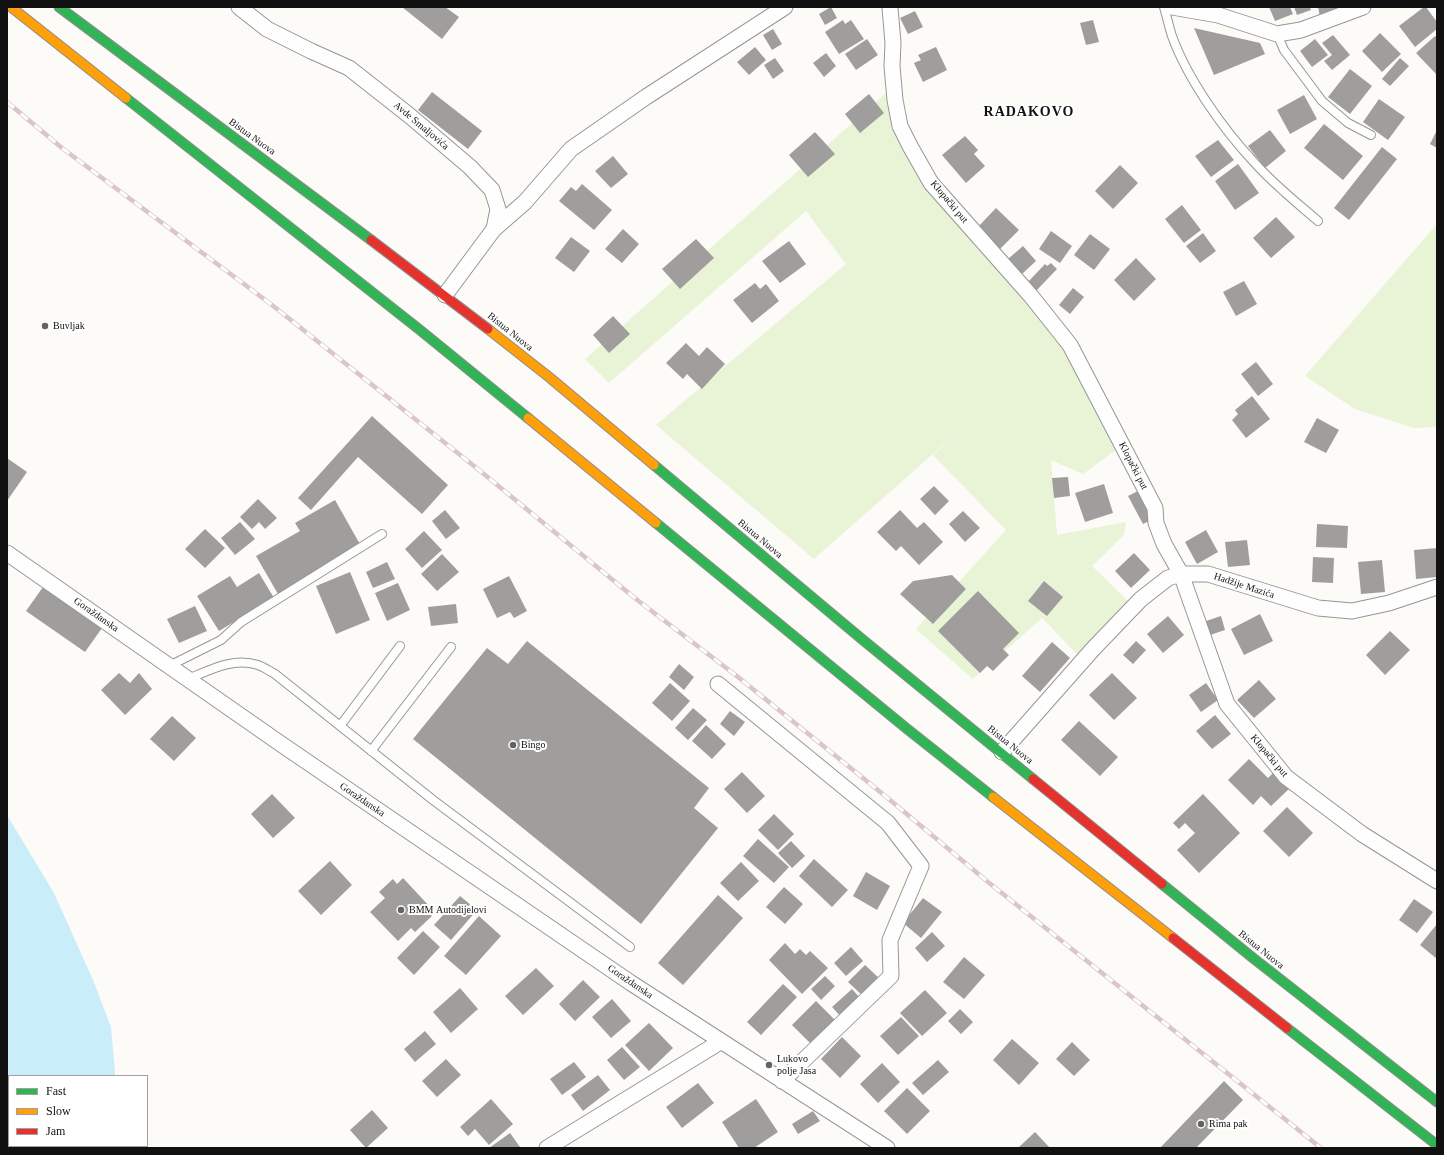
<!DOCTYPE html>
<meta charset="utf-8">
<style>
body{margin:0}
#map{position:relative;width:1444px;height:1155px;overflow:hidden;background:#fcfbf7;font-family:Georgia,serif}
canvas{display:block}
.frame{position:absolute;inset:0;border:8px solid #111;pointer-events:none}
.legend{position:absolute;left:8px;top:1075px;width:140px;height:72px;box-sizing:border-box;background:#fff;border:1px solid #a0a0a0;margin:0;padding:5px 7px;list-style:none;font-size:12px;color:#111}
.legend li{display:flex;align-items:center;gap:8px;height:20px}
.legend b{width:20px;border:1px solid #a0a0a0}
</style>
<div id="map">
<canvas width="1444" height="1155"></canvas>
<div class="frame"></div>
<ul class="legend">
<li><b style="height:5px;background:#30b455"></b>Fast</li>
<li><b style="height:5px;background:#ff9f0a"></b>Slow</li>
<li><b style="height:5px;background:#e5322d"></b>Jam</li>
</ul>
</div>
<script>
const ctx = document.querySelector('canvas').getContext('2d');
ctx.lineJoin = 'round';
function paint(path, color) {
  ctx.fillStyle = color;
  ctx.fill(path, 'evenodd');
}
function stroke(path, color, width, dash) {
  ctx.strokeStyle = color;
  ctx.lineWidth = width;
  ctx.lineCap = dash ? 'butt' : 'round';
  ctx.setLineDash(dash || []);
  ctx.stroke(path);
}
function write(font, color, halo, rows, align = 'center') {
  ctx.font = font + ' Georgia,serif';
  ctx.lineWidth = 4;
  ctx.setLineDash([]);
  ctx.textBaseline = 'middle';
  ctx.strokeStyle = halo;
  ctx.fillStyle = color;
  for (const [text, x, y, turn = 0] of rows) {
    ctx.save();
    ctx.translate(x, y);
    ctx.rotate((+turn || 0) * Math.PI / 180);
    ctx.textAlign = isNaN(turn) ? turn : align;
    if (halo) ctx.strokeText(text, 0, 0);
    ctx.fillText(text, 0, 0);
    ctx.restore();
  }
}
const green = new Path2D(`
 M 885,94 L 895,127 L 929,185 L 1059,342 L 1068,335 L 1123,445 L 1083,474 L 1051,460 L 1057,535 L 1126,522 L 1124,535 L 1092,566 L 1129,602 L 1081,658 L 1042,618 L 973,679 L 916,629 L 1006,530 L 933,455 L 968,423 L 814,559 L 656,425 L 846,264 L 806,211 L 609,383 L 585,359 Z
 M 1437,224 L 1437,427 L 1414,428 L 1355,409 L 1305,376 Z`);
const water = new Path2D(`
 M 7,815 L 54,893 L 93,980 L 111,1027 L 115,1072 L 115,1076 L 9,1076 L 9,1146 L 106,1146 L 106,1148 L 7,1148 Z`);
const building = new Path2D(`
 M 402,7 L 445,7 L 459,17 L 442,39 Z
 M 831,7 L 837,18 L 825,25 L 819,14 Z
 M 1269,7 L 1290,7 L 1293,14 L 1275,21 Z
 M 1294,7 L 1310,7 L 1311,10 L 1297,15 Z
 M 1318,7 L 1342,7 L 1320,17 Z
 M 1424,7 L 1426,7 L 1437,22 L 1437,29 L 1415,47 L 1399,26 Z
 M 915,11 L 923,27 L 908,34 L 900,18 Z
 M 843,20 L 845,24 L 851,20 L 864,39 L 839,54 L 825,32 Z
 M 1093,20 L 1099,42 L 1086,45 L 1080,23 Z
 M 1194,28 L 1260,43 L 1265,54 L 1214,75 Z
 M 773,29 L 782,44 L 772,50 L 763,35 Z
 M 1380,33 L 1401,54 L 1382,72 L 1362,51 Z
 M 1333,35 L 1350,55 L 1332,70 L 1324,61 L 1332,55 L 1322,43 Z
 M 1435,36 L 1437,38 L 1437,73 L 1436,74 L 1416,53 Z
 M 867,39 L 878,55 L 856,70 L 845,54 Z
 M 1315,39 L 1328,55 L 1312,67 L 1300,51 Z
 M 755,47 L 766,60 L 749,75 L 737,62 Z
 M 936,47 L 947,70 L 923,82 L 914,63 L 921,60 L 918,55 Z
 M 826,53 L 836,66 L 824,77 L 813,63 Z
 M 775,58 L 784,71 L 773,79 L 764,65 Z
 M 1400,58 L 1409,66 L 1390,86 L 1382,79 Z
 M 1350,69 L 1372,86 L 1350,114 L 1328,97 Z
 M 432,92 L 482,131 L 468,149 L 418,110 Z
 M 869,94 L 884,113 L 860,133 L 845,114 Z
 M 1304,95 L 1317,119 L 1290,134 L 1277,110 Z
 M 1379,99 L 1405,117 L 1388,140 L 1363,122 Z
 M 1324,124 L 1363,156 L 1343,180 L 1304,148 Z
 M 1270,130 L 1286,151 L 1265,168 L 1248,146 Z
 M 1437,130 L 1437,148 L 1430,144 Z
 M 815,132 L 835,154 L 808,177 L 789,155 Z
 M 965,136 L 978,150 L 974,154 L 985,166 L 966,183 L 942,155 Z
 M 1218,140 L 1234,160 L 1211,177 L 1195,156 Z
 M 1382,147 L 1397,159 L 1349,220 L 1334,208 Z
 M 613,156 L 628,174 L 611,188 L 595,171 Z
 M 1238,164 L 1259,193 L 1235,210 L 1215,181 Z
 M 1120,165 L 1138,183 L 1113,209 L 1095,191 Z
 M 582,184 L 612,210 L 594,230 L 559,201 L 571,187 L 576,191 Z
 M 1182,205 L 1201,230 L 1184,243 L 1165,219 Z
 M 996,208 L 1019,230 L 1000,249 L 978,227 Z
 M 1276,217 L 1295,237 L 1271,258 L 1253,238 Z
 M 623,229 L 639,244 L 622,263 L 605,249 Z
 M 1051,231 L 1072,246 L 1060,263 L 1039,249 Z
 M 1203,233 L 1216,251 L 1200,263 L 1186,246 Z
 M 1090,234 L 1110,249 L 1094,270 L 1074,255 Z
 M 571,237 L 590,251 L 574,272 L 555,258 Z
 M 696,239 L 714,258 L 680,289 L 662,269 Z
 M 789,241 L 806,264 L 780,283 L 762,261 Z
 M 1023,246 L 1036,261 L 1022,274 L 1008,259 Z
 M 1136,258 L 1156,279 L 1134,301 L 1114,280 Z
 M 1051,263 L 1057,269 L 1036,291 L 1027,283 L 1045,264 L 1047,266 Z
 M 1244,281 L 1257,304 L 1236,316 L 1223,292 Z
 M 755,283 L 760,289 L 766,284 L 779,301 L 752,323 L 733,300 Z
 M 1073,288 L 1084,297 L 1070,314 L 1059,305 Z
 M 613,316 L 630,334 L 609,353 L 593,335 Z
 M 686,343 L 699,356 L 707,347 L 725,364 L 702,389 L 687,374 L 683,379 L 666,363 Z
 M 1256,362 L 1273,384 L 1258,396 L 1241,374 Z
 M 1252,396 L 1270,419 L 1246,438 L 1232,420 L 1238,414 L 1235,410 Z
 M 372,416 L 448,485 L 422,514 L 358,457 L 311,510 L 298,498 Z
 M 1317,418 L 1339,430 L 1326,453 L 1304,442 Z
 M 7,458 L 27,472 L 7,501 Z
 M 1068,477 L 1070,496 L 1054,498 L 1052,478 Z
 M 1104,484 L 1113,513 L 1085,522 L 1075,493 Z
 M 934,486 L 949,501 L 935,515 L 920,499 Z
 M 1140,490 L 1155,518 L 1143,524 L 1128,496 Z
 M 258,499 L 277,518 L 265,529 L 259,522 L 252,529 L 240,517 Z
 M 335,500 L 361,546 L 278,594 L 256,556 L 300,531 L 295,523 Z
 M 445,510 L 460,528 L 446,539 L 432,521 Z
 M 900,510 L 917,528 L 924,522 L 943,542 L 919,565 L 901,546 L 896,551 L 877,532 Z
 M 963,511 L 980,528 L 965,542 L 949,524 Z
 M 240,522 L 255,539 L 235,555 L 221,538 Z
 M 1317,524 L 1348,526 L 1347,548 L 1316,547 Z
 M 205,529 L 225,548 L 205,568 L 185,549 Z
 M 1206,530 L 1218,552 L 1197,564 L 1185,542 Z
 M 424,531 L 442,550 L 422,568 L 405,549 Z
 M 1247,540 L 1250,565 L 1228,567 L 1225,542 Z
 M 1437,548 L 1437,577 L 1416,579 L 1414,550 Z
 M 1134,553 L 1150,570 L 1131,588 L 1115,571 Z
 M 442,554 L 459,572 L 437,591 L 421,574 Z
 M 1313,557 L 1334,558 L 1333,583 L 1312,582 Z
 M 1382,560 L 1385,592 L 1361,594 L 1358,562 Z
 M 387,562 L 395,579 L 373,588 L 366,572 Z
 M 350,572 L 370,620 L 336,634 L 316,586 Z
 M 259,573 L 274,598 L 219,631 L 197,596 L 230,576 L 237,587 Z
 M 952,575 L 966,589 L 933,624 L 900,594 L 913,581 Z
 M 509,576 L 527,611 L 514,618 L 510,612 L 497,618 L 483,589 Z
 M 1044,581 L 1063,597 L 1047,616 L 1028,601 Z
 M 398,583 L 410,610 L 387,621 L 375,593 Z
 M 43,587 L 102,628 L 85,652 L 26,611 Z
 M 978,591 L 1019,633 L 1003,649 L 1009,655 L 993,671 L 987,666 L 980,673 L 938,631 Z
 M 456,604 L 458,623 L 431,626 L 428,607 Z
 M 195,606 L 207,631 L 179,643 L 167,619 Z
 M 1260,614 L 1273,641 L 1244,655 L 1231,629 Z
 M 1168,616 L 1184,635 L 1163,653 L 1147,634 Z
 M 1221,616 L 1225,630 L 1210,635 L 1206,621 Z
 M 1390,631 L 1410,650 L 1385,675 L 1366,655 Z
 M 527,641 L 709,788 L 694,808 L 718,828 L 641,924 L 413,739 L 487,648 L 508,664 Z
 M 1136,641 L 1146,650 L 1133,664 L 1123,655 Z
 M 1052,642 L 1070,658 L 1040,692 L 1022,676 Z
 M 679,664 L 694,677 L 684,690 L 669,677 Z
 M 119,673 L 130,683 L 139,673 L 152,689 L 125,715 L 101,690 Z
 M 1112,673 L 1137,698 L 1114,720 L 1089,695 Z
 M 1259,680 L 1276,699 L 1254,718 L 1237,700 Z
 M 670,683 L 690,701 L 672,721 L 652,703 Z
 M 1206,683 L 1218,700 L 1201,712 L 1189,695 Z
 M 693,708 L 707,720 L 688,740 L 675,728 Z
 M 730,711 L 745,722 L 734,736 L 720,724 Z
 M 1215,715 L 1231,734 L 1212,749 L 1196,731 Z
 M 172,716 L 196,738 L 174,761 L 150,739 Z
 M 1079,721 L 1118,757 L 1100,776 L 1061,740 Z
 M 706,725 L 726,744 L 712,759 L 692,741 Z
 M 1249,759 L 1268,778 L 1274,772 L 1290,788 L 1271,806 L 1261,796 L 1253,805 L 1228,780 Z
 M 742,772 L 765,796 L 747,813 L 724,789 Z
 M 272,794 L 295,818 L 273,838 L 251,814 Z
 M 1203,794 L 1240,833 L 1199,873 L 1177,850 L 1195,833 L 1185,823 L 1179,829 L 1173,823 Z
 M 1287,807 L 1313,833 L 1289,857 L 1263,831 Z
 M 774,814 L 794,834 L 778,850 L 758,830 Z
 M 758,839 L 789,867 L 774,883 L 743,856 Z
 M 791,841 L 805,856 L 792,868 L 778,853 Z
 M 814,859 L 848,890 L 832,907 L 799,876 Z
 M 330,861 L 352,885 L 321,915 L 298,891 Z
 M 741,862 L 759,881 L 738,901 L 720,883 Z
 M 866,872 L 890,886 L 877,910 L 853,896 Z
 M 403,878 L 431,908 L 427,912 L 432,916 L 415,932 L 411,928 L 398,941 L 370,912 L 385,898 L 379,892 L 393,879 L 397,884 Z
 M 784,887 L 803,904 L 785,924 L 766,907 Z
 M 718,895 L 743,918 L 683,985 L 658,963 Z
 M 460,896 L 477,910 L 451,940 L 434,925 Z
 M 923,898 L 942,912 L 921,938 L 903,923 Z
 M 1414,899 L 1433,912 L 1417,933 L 1399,920 Z
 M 479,916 L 501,936 L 466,975 L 444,956 Z
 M 1437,924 L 1437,959 L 1420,945 Z
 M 423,931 L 440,947 L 414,975 L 397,958 Z
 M 932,932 L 945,946 L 927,962 L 915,948 Z
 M 785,943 L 795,954 L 800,949 L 806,955 L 810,951 L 828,968 L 802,994 L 769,960 Z
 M 851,947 L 863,961 L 846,976 L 834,963 Z
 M 964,957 L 985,975 L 964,999 L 943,982 Z
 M 865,965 L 880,979 L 863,996 L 848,982 Z
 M 536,968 L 554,986 L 523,1015 L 505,996 Z
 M 825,976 L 835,986 L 821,1000 L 811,989 Z
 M 583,980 L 600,997 L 575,1021 L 559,1004 Z
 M 783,984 L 797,997 L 761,1035 L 747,1022 Z
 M 460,988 L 478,1009 L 451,1033 L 433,1012 Z
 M 852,989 L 861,999 L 841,1017 L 832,1007 Z
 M 925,990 L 947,1013 L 922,1036 L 900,1013 Z
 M 612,999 L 631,1021 L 611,1038 L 592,1017 Z
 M 816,1001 L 835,1020 L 811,1044 L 792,1025 Z
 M 960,1009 L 973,1022 L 961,1034 L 948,1021 Z
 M 901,1017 L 919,1036 L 898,1055 L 880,1036 Z
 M 649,1023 L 673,1048 L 649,1071 L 625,1045 Z
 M 425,1031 L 436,1044 L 415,1062 L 404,1049 Z
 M 842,1037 L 861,1056 L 840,1078 L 821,1059 Z
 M 1012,1039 L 1039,1063 L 1019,1085 L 993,1060 Z
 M 1072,1042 L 1090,1060 L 1074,1076 L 1056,1059 Z
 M 622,1047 L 640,1067 L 624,1080 L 607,1060 Z
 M 446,1059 L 461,1075 L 437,1097 L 422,1081 Z
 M 938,1060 L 949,1072 L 923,1095 L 912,1083 Z
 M 574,1062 L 586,1077 L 562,1095 L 550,1079 Z
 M 882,1063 L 900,1082 L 878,1103 L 860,1084 Z
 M 598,1075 L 610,1090 L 583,1111 L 571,1095 Z
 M 1224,1081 L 1243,1100 L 1196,1148 L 1160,1148 Z
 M 698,1083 L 714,1103 L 682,1128 L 666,1107 Z
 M 907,1088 L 930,1111 L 907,1134 L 884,1111 Z
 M 491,1099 L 513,1124 L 489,1145 L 475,1129 L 468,1136 L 460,1127 Z
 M 756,1099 L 778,1132 L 754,1148 L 739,1148 L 722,1122 Z
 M 372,1110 L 388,1128 L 366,1148 L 350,1130 Z
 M 813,1111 L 820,1121 L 798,1134 L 792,1124 Z
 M 1035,1132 L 1050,1148 L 1018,1148 Z
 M 510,1133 L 520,1147 L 518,1148 L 489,1148 Z`);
const lane = new Path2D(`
 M 1164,7 C 1167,17 1169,27 1172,36 C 1187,78 1223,129 1253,161 C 1272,183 1296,202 1318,221
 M 1277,34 L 1284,50 L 1322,101 L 1348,123 L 1371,135
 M 169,666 L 221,640 L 241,622 L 382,534
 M 188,679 C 210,670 233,657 258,665 C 264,667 269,671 275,674 L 433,800 L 630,947
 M 340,726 L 400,646
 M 371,751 L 451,647`);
const street = new Path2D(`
 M 239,7 L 267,29 L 311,51 L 349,68 L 410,116 L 470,167 L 492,190 L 498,209 L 494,229 L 445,295
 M 1172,7 L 1218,15 L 1277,34 L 1301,30 L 1363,7
 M 890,8 L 893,43 L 892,66 L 895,100 L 900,126 L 910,146 L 931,183 L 1031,296 L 1070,345 L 1155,508 L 1156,523 L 1164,544 L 1181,574 L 1227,704 L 1286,777 L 1362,834 L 1437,881
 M 494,229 L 525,202 L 571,149 L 646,97 L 785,7
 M 7,553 L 281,744 L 631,983 L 887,1148
 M 718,684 L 888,823 L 921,866 L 890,940 L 891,976 L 782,1081
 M 1002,752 L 1093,649 L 1141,599 L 1168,578 L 1181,574 L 1208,574 L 1318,608 L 1352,611 L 1389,603 L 1437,587
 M 547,1148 L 720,1042`);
const fast = new Path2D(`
 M 59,7 L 371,240
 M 126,98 L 420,330 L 528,418
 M 654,465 L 863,640 L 1033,779
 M 656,523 L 906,728 L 993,797
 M 1162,884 L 1253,958 L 1437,1102
 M 1287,1028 L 1437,1145`);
const slow = new Path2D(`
 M 11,7 L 126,98
 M 488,329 L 549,377 L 654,465
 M 528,418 L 656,523
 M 993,797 L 1173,938`);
const jam = new Path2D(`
 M 371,240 L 488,329
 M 1033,779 L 1162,884
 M 1173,938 L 1287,1028`);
const rail = new Path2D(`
 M 7,102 L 62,148 L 272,305 L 479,470 L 636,599 L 738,677 L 884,795 L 988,882 L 1321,1148`);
const markers = [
 [45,326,4,"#636362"],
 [513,745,4,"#636362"],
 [401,910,4,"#636362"],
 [769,1065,4,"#636362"],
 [1201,1124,4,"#636362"]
];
const streetNames = [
 ["Avde Smaljovića",421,126,40],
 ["Bistua Nuova",252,137,36],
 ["Klopački put",949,202,50],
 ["Bistua Nuova",510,332,39],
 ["Klopački put",1133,466,63],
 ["Bistua Nuova",760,539,40],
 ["Hadžije Mazića",1244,586,18],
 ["Goraždanska",96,615,35],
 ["Bistua Nuova",1010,745,39],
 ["Klopački put",1269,756,50],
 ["Goraždanska",362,800,34],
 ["Bistua Nuova",1261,950,39],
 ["Goraždanska",630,982,34]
];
const poiNames = [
 ["Buvljak",53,326],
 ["Bingo",521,745],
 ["BMM Autodijelovi",409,910],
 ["Lukovo",777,1059],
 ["polje Jasa",777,1071],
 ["Rima pak",1209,1124]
];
const districtNames = [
 ["RADAKOVO",1029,112]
];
paint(green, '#e9f3d5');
paint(water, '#caeef9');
paint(building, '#a09e9c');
stroke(lane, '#979695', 10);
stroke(street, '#979695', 17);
stroke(fast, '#8d8d8b', 11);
stroke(slow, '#8d8d8b', 11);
stroke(jam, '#8d8d8b', 11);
stroke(lane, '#fffefe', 8);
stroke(street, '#fffefe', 15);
stroke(fast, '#30b455', 9);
stroke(slow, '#ff9f0a', 9);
stroke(jam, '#e5322d', 9);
stroke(rail, '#dac5c8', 4.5);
stroke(rail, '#fff', 3, [9]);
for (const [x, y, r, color] of markers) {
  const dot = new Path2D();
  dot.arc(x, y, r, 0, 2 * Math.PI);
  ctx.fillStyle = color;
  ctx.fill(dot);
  stroke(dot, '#fff', 1.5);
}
write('10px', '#111', '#fff', streetNames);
write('10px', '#111', '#fff', poiNames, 'left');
ctx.letterSpacing = '1px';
write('bold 14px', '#111', '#fff', districtNames);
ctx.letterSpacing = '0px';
</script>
